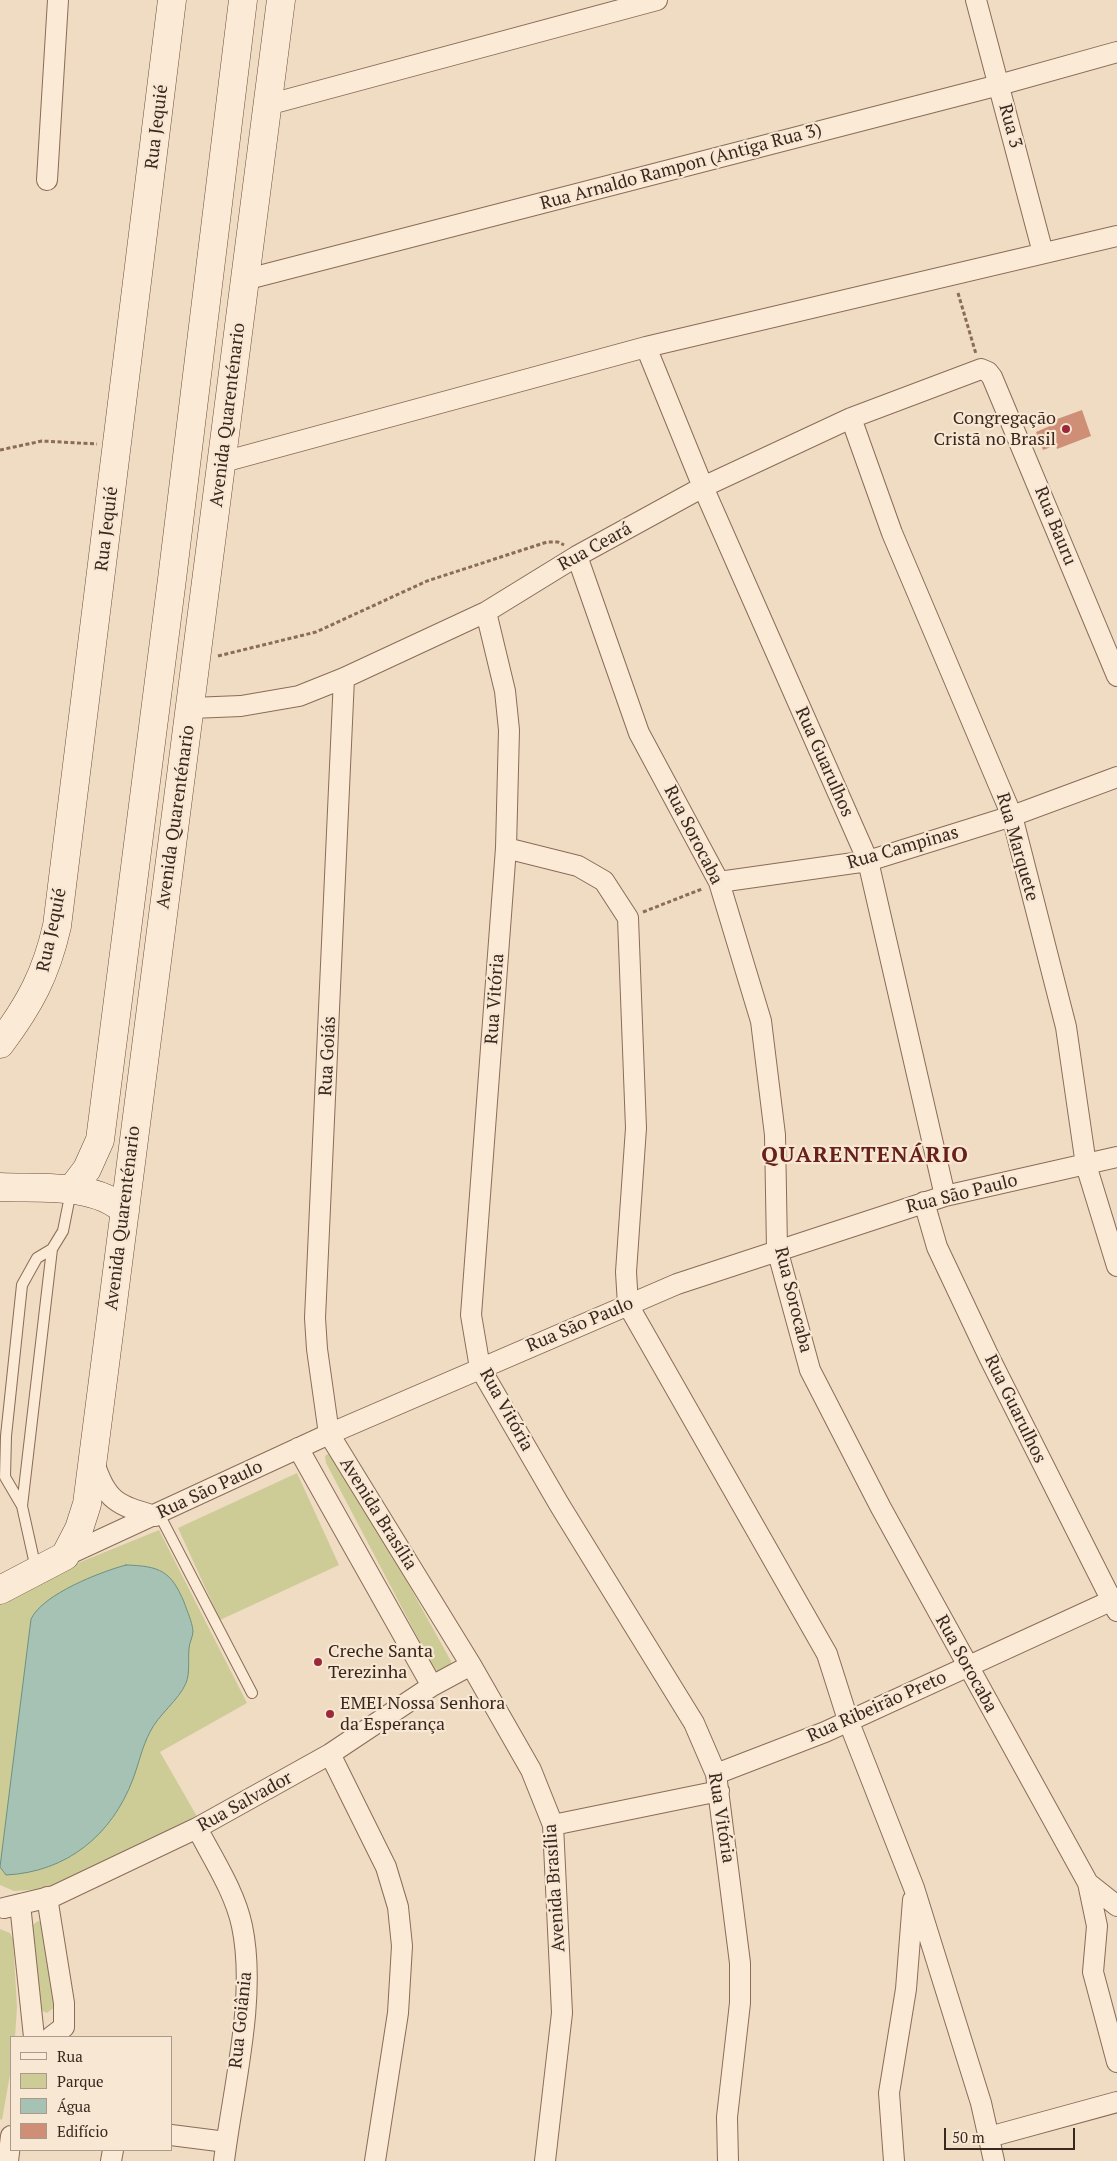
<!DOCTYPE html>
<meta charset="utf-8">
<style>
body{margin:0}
#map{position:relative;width:1117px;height:2161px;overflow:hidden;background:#f0dbc3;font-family:"PT Serif",serif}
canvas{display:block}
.legend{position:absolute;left:10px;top:2036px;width:162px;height:115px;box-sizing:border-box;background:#f7e7d3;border:1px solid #ab9a8b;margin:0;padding:6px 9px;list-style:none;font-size:15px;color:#3a271e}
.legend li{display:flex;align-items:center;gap:10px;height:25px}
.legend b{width:25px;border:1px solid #ab9a8b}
.scale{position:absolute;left:944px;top:2128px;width:131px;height:22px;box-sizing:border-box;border:2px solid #3a271e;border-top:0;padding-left:6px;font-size:15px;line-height:18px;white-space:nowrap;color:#3a271e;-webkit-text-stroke:4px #f7e7d3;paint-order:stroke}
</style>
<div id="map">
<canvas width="1117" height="2161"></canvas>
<ul class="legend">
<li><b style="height:6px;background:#faead6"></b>Rua</li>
<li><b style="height:14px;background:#cecc96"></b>Parque</li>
<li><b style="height:14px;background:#a5c2b5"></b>Água</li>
<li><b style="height:14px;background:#cf8f77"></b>Edifício</li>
</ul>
<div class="scale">50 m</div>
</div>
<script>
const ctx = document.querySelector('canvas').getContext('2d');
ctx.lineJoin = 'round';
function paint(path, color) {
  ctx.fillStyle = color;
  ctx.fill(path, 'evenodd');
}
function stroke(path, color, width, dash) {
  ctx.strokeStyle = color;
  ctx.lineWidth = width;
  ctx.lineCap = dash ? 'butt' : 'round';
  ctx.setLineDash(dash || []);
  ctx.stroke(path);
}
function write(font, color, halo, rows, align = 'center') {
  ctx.font = font + ' "PT Serif",serif';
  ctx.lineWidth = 4.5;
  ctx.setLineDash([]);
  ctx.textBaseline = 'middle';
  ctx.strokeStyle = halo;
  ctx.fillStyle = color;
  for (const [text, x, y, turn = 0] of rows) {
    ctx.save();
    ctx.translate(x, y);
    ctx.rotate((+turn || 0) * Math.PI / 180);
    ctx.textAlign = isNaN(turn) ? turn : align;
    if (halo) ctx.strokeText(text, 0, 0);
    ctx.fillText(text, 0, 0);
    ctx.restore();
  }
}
const green = new Path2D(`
 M 331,1452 L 336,1454 L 451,1661 L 451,1666 L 439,1673 L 433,1667 L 326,1463 L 325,1456 Z
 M 297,1473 L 339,1565 L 220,1620 L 178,1528 Z
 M 159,1530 L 247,1703 L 160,1752 L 199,1820 L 45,1889 L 14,1891 L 0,1885 L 0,1605 L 56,1572 Z
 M 38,1921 L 43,1922 L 55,2007 L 47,2013 L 40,2010 L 31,1926 Z
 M 0,1929 L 10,1933 L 13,1939 L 17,2007 L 15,2037 L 11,2037 L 11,2069 L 2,2120 L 0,2119 Z`);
const water = new Path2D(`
 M 126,1565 C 160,1566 171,1571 184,1602 C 187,1611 192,1621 193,1631 C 193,1637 189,1643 189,1649 C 188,1659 190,1674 186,1683 C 179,1700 158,1715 150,1732 C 142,1747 139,1763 133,1779 C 112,1835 67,1872 6,1875 L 0,1867 L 31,1619 C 43,1594 100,1572 126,1565 Z`);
const building = new Path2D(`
 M 1082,410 L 1091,436 L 1057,449 L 1056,445 L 1043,450 L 1036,432 L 1050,426 L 1049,422 Z`);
const path = new Path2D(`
 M 958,293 L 976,354
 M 0,450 L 42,441 L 97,444
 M 218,656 L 316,632 L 427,581 L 547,542 L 558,542 L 564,545
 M 643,912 L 702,889`);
const lane = new Path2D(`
 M 22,1506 L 52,1249 L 63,1231 L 71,1191
 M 159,1514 L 252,1693
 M 36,1569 L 22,1506 L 5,1477 L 6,1436 L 22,1285 L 37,1258 L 52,1249`);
const street = new Path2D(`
 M 976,0 L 1043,253
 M 267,105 L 657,0
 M 47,180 L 58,0
 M 244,280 L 999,85 L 1117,52
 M 646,347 L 703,487 L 868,861 L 945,1196
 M 851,418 L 892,533 L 1012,816 L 1066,1027 L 1086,1165 L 1117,1266
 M 223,462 L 646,347 L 1117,236
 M 577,556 L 639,733 L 719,882 L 761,1021 L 775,1135 L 777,1249 L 810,1370 L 881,1508 L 1088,1883 L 1117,1906
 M 486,612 L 505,691 L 509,730 L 506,848 L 471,1315 L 480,1368 L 559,1504 L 694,1723 L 716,1774 L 740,1963 L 740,2003 L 727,2117 L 728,2161
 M 344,678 L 315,1318 L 317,1349 L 329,1434 L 471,1665 L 531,1770 L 553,1825 L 562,2013 L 545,2161
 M 191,708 L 241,706 L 299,696 L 344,678 L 486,612 L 577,556 L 703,487 L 851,418 L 981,369 L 988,372 L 992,377 L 1117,676
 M 506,848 L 578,866 L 604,881 L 628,918 L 636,1128 L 626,1272 L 628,1305 L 827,1654 L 848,1720 L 914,1888 L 981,2103 L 994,2161
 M 719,882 L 868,861 L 1012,816 L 1117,777
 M 924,1202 L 937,1247 L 989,1357 L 1117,1611
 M 298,1448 L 432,1686
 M 94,1462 C 106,1501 117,1505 155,1516
 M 65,1556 L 329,1434 L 677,1284 L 945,1196 L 1117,1157
 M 330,1754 L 386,1867 L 398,1907 L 402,1946 L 398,2013 L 375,2161
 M 716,1774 L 825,1732 L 1117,1598
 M 553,1825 L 719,1791
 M 197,1828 C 213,1859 235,1892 242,1926 C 257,1997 233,2088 224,2161
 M 1088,1883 L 1097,1926 L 1093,1972 L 1117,2062
 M 47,1897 L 64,2003 L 64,2027 L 51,2037
 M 20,1904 L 34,2037
 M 4,1908 L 54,1896 L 197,1828 L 330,1754 L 432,1686 L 471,1665
 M 171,2135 L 226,2142
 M 989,2137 L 1117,2102
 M 8,2161 L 11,2136
 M 111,2161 L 113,2150
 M 894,2161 L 889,2093 L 906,1989 L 913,1900`);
const secondary = new Path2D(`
 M 0,1044 C 30,1004 46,974 57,926 L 172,0
 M 0,1187 C 39,1189 94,1182 125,1211
 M 71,1190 L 87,1169 L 100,1140 L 172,579 L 243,0
 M 0,1590 L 65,1556 L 79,1529 L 87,1504 L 281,0`);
const markers = [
 [1066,429,5,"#9c2739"],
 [318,1662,5,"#9c2739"],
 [330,1714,5,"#9c2739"]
];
const streetNames = [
 ["Rua 3",1010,126,75],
 ["Rua Jequié",157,127,-83],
 ["Rua Arnaldo Rampon (Antiga Rua 3)",681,167,-15],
 ["Avenida Quarenténario",228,415,-83],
 ["Rua Bauru",1055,526,68],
 ["Rua Jequié",107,529,-83],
 ["Rua Ceará",595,547,-29],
 ["Rua Guarulhos",824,762,66],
 ["Avenida Quarenténario",176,817,-82],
 ["Rua Sorocaba",693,835,63],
 ["Rua Marquete",1017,847,74],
 ["Rua Campinas",903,848,-16],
 ["Rua Jequié",52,930,-78],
 ["Rua Vitória",495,999,-86],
 ["Rua Goiás",328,1056,-87],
 ["Rua São Paulo",962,1194,-14],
 ["Avenida Quarenténario",123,1218,-83],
 ["Rua Sorocaba",793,1300,76],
 ["Rua São Paulo",580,1325,-23],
 ["Rua Guarulhos",1015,1409,64],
 ["Rua Vitória",506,1410,61],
 ["Rua São Paulo",210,1490,-25],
 ["Avenida Brasília",378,1514,58],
 ["Rua Sorocaba",966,1664,61],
 ["Rua Ribeirão Preto",877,1707,-24],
 ["Rua Salvador",245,1802,-29],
 ["Rua Vitória",721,1818,81],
 ["Avenida Brasília",555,1888,-94],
 ["Rua Goiânia",241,2020,-84]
];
const poiNames = [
 ["Congregação",1056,419,"right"],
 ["Cristã no Brasil",1056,440,"right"],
 ["Creche Santa",328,1652],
 ["Terezinha",328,1673],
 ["EMEI Nossa Senhora",340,1704],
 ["da Esperança",340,1725]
];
const districtNames = [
 ["QUARENTENÁRIO",865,1156]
];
paint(green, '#cecc96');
paint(water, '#a5c2b5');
stroke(water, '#6c9182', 1);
paint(building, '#cf8f77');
stroke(lane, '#8a6c59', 12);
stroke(street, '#8a6c59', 22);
stroke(secondary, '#6c4d3c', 29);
stroke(path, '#8a6c59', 3, [4, 2.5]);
stroke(lane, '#faead6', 10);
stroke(street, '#faead6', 20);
stroke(secondary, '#faead6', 28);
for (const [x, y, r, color] of markers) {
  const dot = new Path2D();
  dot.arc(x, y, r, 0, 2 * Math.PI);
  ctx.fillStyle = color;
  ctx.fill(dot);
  stroke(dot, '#f7e7d3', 2);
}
write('18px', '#3a271e', '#f7e7d3', streetNames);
write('18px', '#3a271e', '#f7e7d3', poiNames, 'left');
ctx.letterSpacing = '1px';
write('bold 22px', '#68201b', '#f7e7d3', districtNames);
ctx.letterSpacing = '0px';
</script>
